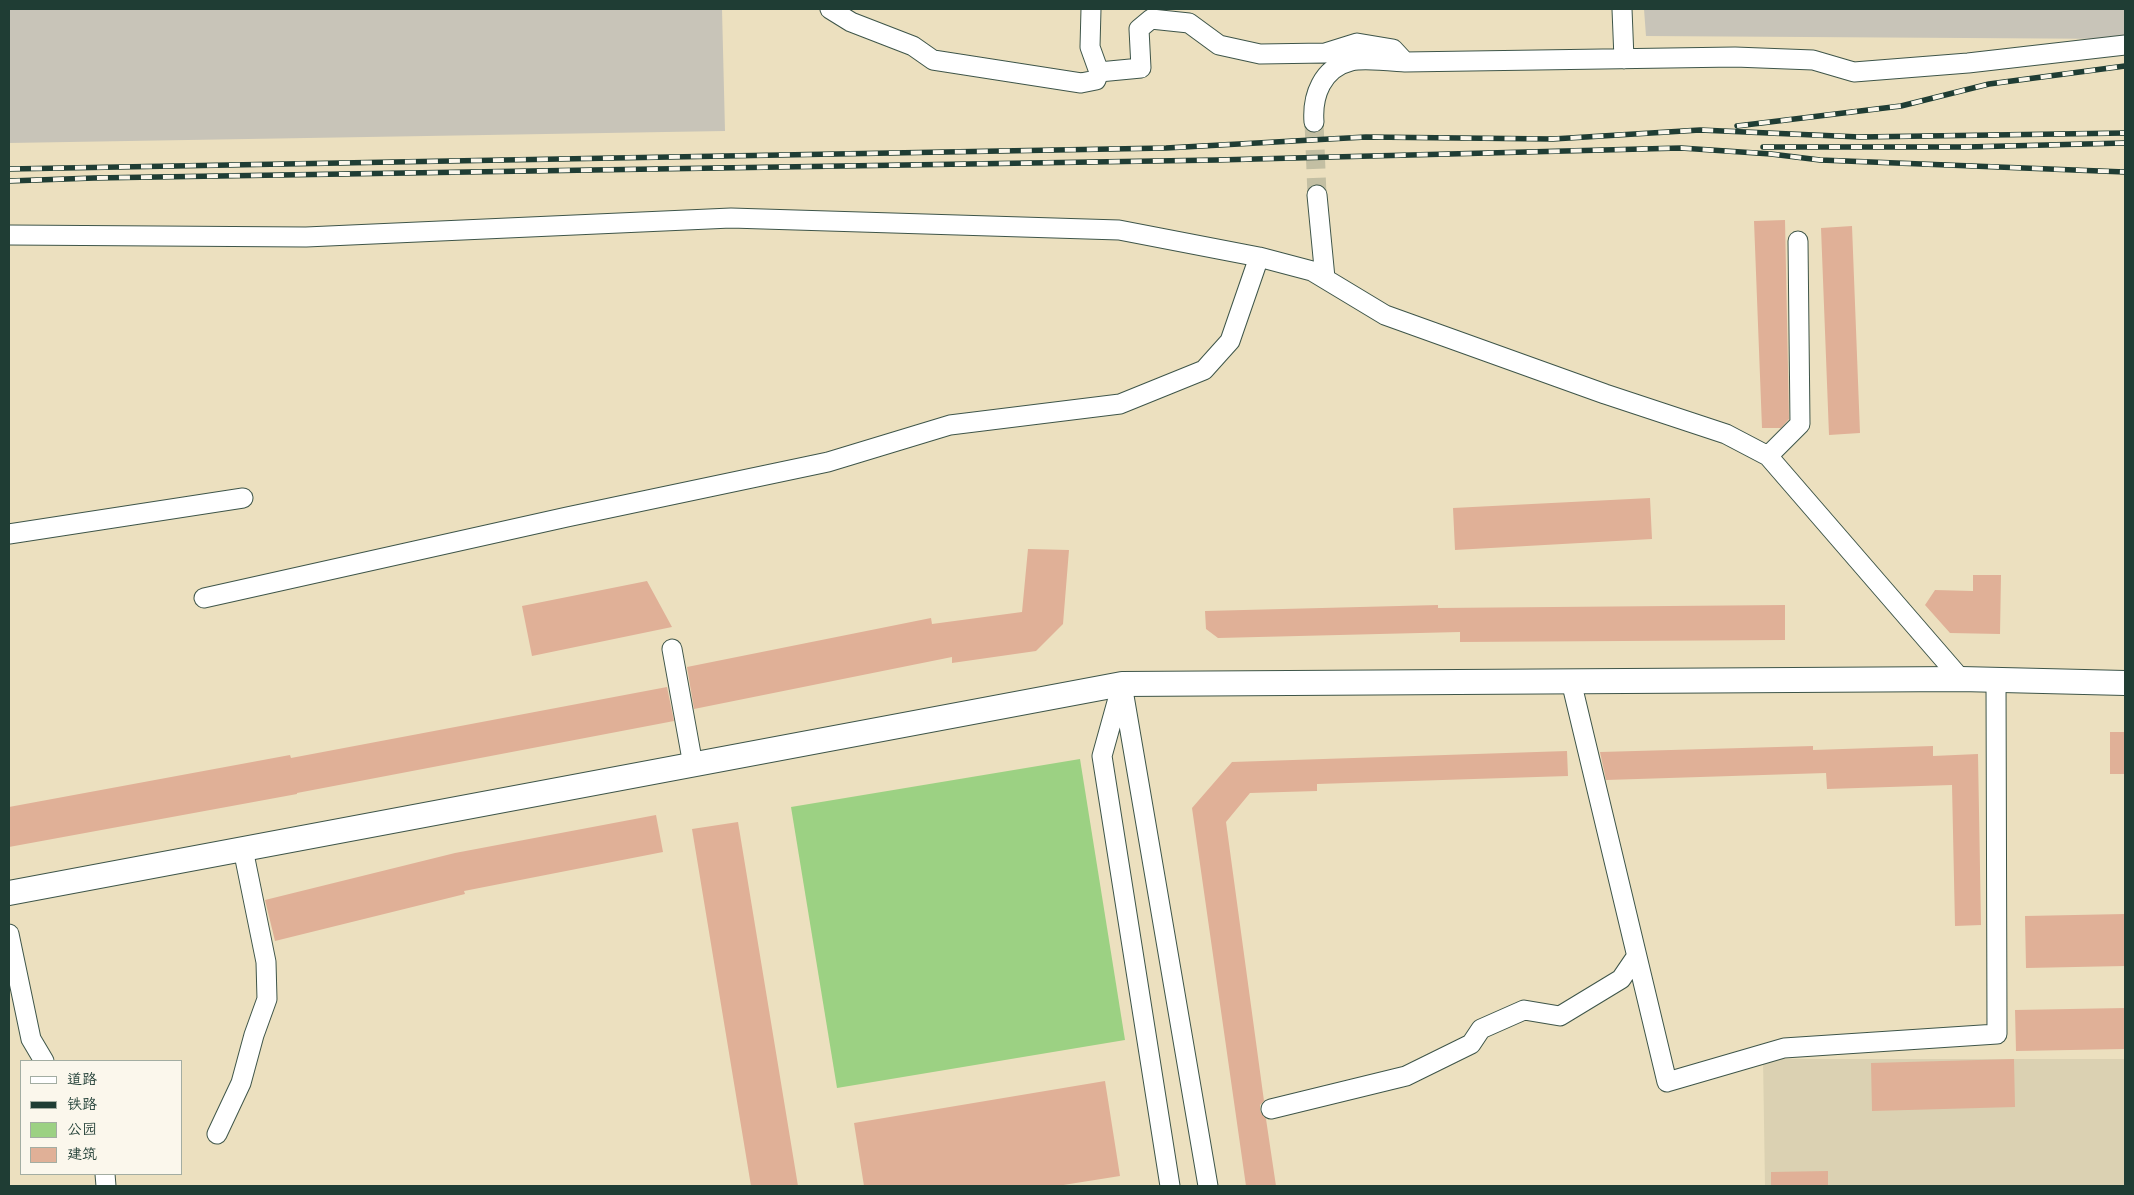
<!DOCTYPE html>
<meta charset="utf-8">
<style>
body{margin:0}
#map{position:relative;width:2134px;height:1195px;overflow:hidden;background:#ece0bf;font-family:Mynerve,"LXGW WenKai TC",sans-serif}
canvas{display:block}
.frame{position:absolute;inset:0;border:10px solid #1f3d34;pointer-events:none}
.legend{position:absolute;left:20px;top:1060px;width:162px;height:115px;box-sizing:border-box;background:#fbf7ec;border:1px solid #a3ada2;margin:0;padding:6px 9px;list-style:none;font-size:15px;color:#1f3d34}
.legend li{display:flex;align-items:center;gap:10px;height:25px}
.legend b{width:25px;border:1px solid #a3ada2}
</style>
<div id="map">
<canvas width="2134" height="1195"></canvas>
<div class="frame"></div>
<ul class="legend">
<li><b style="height:6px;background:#fff"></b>道路</li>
<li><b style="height:6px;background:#1f3d34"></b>铁路</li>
<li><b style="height:14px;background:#9cd183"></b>公园</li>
<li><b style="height:14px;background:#e0b097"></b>建筑</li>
</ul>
</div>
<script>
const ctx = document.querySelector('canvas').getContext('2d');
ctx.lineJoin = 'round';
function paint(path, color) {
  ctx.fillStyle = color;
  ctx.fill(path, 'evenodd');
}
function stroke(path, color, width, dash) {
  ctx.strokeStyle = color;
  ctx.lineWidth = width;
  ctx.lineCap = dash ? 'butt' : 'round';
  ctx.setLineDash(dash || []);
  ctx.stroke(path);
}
const built = new Path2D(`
 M 1763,1059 L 2125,1059 L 2125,1186 L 1765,1186 Z`);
const industrial = new Path2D(`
 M 9,9 L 722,9 L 725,131 L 9,143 Z
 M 1644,9 L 2125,9 L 2125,39 L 1646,36 Z`);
const green = new Path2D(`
 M 1080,759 L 1125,1040 L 837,1088 L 791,807 Z`);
const building = new Path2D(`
 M 1785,220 L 1789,419 L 1781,428 L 1762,428 L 1754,221 Z
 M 1852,226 L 1860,433 L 1829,435 L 1821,228 Z
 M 1650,498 L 1652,539 L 1455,550 L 1453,508 Z
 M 1028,549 L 1069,550 L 1063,624 L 1036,651 L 952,663 L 952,657 L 694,709 L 687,667 L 931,618 L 932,624 L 1022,612 Z
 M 1973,575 L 2001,575 L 2000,634 L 1950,633 L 1925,605 L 1935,590 L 1973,591 Z
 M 647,581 L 672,627 L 532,656 L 522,606 Z
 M 1438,605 L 1438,608 L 1785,605 L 1785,640 L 1460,642 L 1460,632 L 1218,638 L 1206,629 L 1205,611 Z
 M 667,687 L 674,721 L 297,793 L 297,794 L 9,847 L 9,807 L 290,755 L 291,758 Z
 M 2110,732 L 2125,732 L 2125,774 L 2110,774 Z
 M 1813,746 L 1813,750 L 1933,746 L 1933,756 L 1978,754 L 1981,925 L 1955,926 L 1952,785 L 1827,789 L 1826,773 L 1606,780 L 1600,752 Z
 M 1567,751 L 1568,776 L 1317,784 L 1317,791 L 1250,793 L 1226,822 L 1264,1101 L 1260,1105 L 1260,1111 L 1266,1119 L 1276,1186 L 1246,1186 L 1192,808 L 1232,762 Z
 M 656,815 L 663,852 L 464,891 L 465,894 L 275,941 L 265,900 L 455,853 Z
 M 738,822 L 798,1186 L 751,1186 L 692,829 Z
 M 2125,914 L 2125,966 L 2026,968 L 2025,916 Z
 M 2125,1008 L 2125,1049 L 2016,1051 L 2015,1010 Z
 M 2014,1059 L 2015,1107 L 1872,1111 L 1871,1063 Z
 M 1105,1081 L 1120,1176 L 1057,1186 L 864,1186 L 854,1123 Z
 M 1828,1171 L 1828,1186 L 1771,1186 L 1771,1172 Z`);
const minorTunnel = new Path2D(`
 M 1314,122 L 1317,195`);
const minor = new Path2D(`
 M 830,9 L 851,22 L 913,46 L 933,60 L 1081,83 L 1096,80 L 1099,72
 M 1091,9 L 1090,47 L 1099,72 L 1141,68 L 1139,29 L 1151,19 L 1189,23 L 1219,45 L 1260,54 L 1325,53 L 1357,43 L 1393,49 L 1405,62 L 1735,57 L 1813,60 L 1854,72 L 1968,63 L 2125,45
 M 1622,9 L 1624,59
 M 1314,122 C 1312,96 1322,68 1351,61 C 1363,58 1391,61 1405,62
 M 1317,195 L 1325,278
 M 9,235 L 306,237 L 731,218 L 1119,230 L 1259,257 L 1312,271 L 1385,315 L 1605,394 L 1726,434 L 1768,456 L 1961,679
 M 1768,456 L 1800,424 L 1798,241
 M 9,534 L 243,498
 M 204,598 L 567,517 L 828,462 L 950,425 L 1120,404 L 1204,370 L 1230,341 L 1259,257
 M 672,649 L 693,765
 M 1571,681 L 1667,1082 L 1784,1048 L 1997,1034 L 1996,680
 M 1122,684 L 1102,756 L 1170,1186
 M 1123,690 L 1208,1186
 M 9,934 L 31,1039 L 44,1061
 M 1271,1109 L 1406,1076 L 1471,1044 L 1481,1029 L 1524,1010 L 1560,1016 L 1621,979 L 1636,957
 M 217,1134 L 241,1083 L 254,1035 L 267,999 L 266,962 L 243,849
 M 105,1174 L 106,1186`);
const major = new Path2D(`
 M 9,893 L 1122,684 L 1961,679 L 2125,683`);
const rail = new Path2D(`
 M 1737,126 L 1901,106 L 1989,84 L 2125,66
 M 1763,147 L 1967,147 L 2125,143
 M 9,169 L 1166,148 L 1366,137 L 1553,139 L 1700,130 L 1860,137 L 2125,133
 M 9,181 L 94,178 L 1217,160 L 1681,148 L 1771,154 L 1820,160 L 2125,172`);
paint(built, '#dbd1b2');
paint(industrial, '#c8c4b8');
paint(green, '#9cd183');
paint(building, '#e0b097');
stroke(minorTunnel, '#c3bfa3', 19, [19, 9]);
stroke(minor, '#3e5549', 21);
stroke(major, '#3e5549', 26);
stroke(minor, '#fff', 19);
stroke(major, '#fff', 24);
stroke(rail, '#1f3d34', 5.5);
stroke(rail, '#fbf7ec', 4, [11]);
</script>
